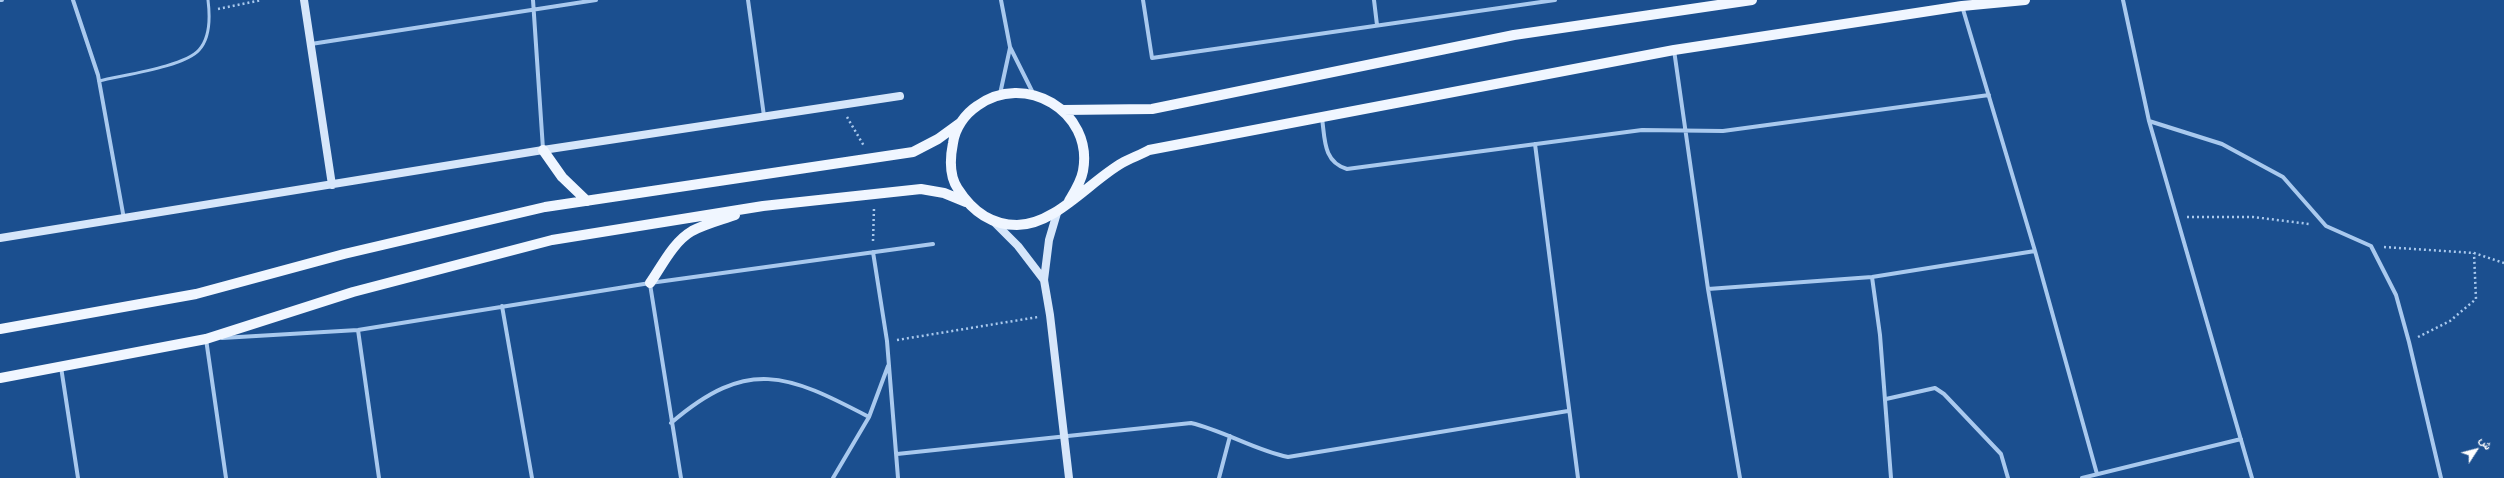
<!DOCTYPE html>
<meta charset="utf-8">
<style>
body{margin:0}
#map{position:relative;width:2504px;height:478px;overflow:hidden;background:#1b4f8f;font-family:Manrope,Vazirmatn,sans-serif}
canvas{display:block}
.north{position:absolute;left:2456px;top:430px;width:40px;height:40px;-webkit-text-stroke:3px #1b4f8f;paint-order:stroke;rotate:54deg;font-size:11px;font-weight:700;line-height:16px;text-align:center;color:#fff}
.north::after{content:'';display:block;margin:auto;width:14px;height:18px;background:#fff;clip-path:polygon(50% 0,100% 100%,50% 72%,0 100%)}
</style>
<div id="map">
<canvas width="2504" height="478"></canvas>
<div class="north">ش</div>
</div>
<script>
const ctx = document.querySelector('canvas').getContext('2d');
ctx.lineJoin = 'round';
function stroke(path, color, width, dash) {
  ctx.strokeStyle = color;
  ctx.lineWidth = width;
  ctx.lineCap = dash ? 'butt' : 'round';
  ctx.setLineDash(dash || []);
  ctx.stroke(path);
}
const path = new Path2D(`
 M 218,9 L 262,0
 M 847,117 L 864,146
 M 2187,217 L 2253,217 L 2309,224
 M 873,241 L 874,208
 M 2384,247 L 2474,253 L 2504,263
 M 2418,337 L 2450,321 L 2476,299 L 2474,253
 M 897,340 L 1038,317`);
const lane = new Path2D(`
 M 99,81 C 122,75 184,67 199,50 C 211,37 210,16 208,0`);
const street = new Path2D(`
 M 0,0 L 2,0
 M 73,0 L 98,75 L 124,219
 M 533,0 L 543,149
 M 748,0 L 764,116
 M 1001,0 L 1010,47 L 1033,93
 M 1143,0 L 1152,58 L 1555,0
 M 1374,0 L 1377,25
 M 2123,0 L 2149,121 L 2252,478
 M 1962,6 L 2035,251 L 2097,474
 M 311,44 L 596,0
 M 1674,50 L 1708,289 L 1740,478
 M 1000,94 L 1010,48
 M 1322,118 C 1325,139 1323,162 1347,169 L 1642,130 L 1723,131 L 1989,95
 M 2149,121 L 2222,144 L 2283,177 L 2326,226 L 2371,246 L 2396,295 L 2409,342 L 2441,478
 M 1535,144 L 1578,478
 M 873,252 L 887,341 L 898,478
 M 1872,277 L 1880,335 L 1891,478
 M 650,284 L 681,478
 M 1708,289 L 1872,277 L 2035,251
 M 502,306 L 532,478
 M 358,330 L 379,478
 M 222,338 L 358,330 L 650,283 L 933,244
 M 206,339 L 226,478
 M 61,367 L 78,478
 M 1886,399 L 1935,388 L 1944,394 L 2001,454 L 2008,478
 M 671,423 C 748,357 787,374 869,417
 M 897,454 L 1191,423 C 1225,431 1254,450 1288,457 L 1568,411
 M 833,478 L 869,417 L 888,366
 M 1219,478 L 1230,436
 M 2082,478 L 2241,439`);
const secondary = new Path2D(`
 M 304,0 L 332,185
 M 1057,213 L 1049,240 L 1044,280 L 1050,315 L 1069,478
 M 993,221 L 1018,246 L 1044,280
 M 0,238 L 543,150 L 900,96`);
const primary = new Path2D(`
 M 1063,110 L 1152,109 L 1514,35 L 1752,0
 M 543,150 L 562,177 L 587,201
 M 1069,201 C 1075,191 1081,182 1083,171 C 1094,111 1024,71 977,106 C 965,114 955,128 953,143 C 950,158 949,176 958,189 C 972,211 991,225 1017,225 C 1055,225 1089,182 1122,163 C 1131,158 1140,155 1149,150 L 1674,50 L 1962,6 L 2025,0
 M 650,283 C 662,266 673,242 692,231 C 705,224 721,220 735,215
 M 0,329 L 196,294 L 344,254 L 545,207 L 913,152 L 938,139 L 960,123
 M 0,378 L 206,339 L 353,292 L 552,240 L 763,206 L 921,189 L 944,193 L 966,202`);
stroke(path, '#a9c9ee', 2.5, [2, 3]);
stroke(lane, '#a9c9ee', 3);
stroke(street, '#a9c9ee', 4);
stroke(secondary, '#d6e6fa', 8);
stroke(primary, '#f0f6ff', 10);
</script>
